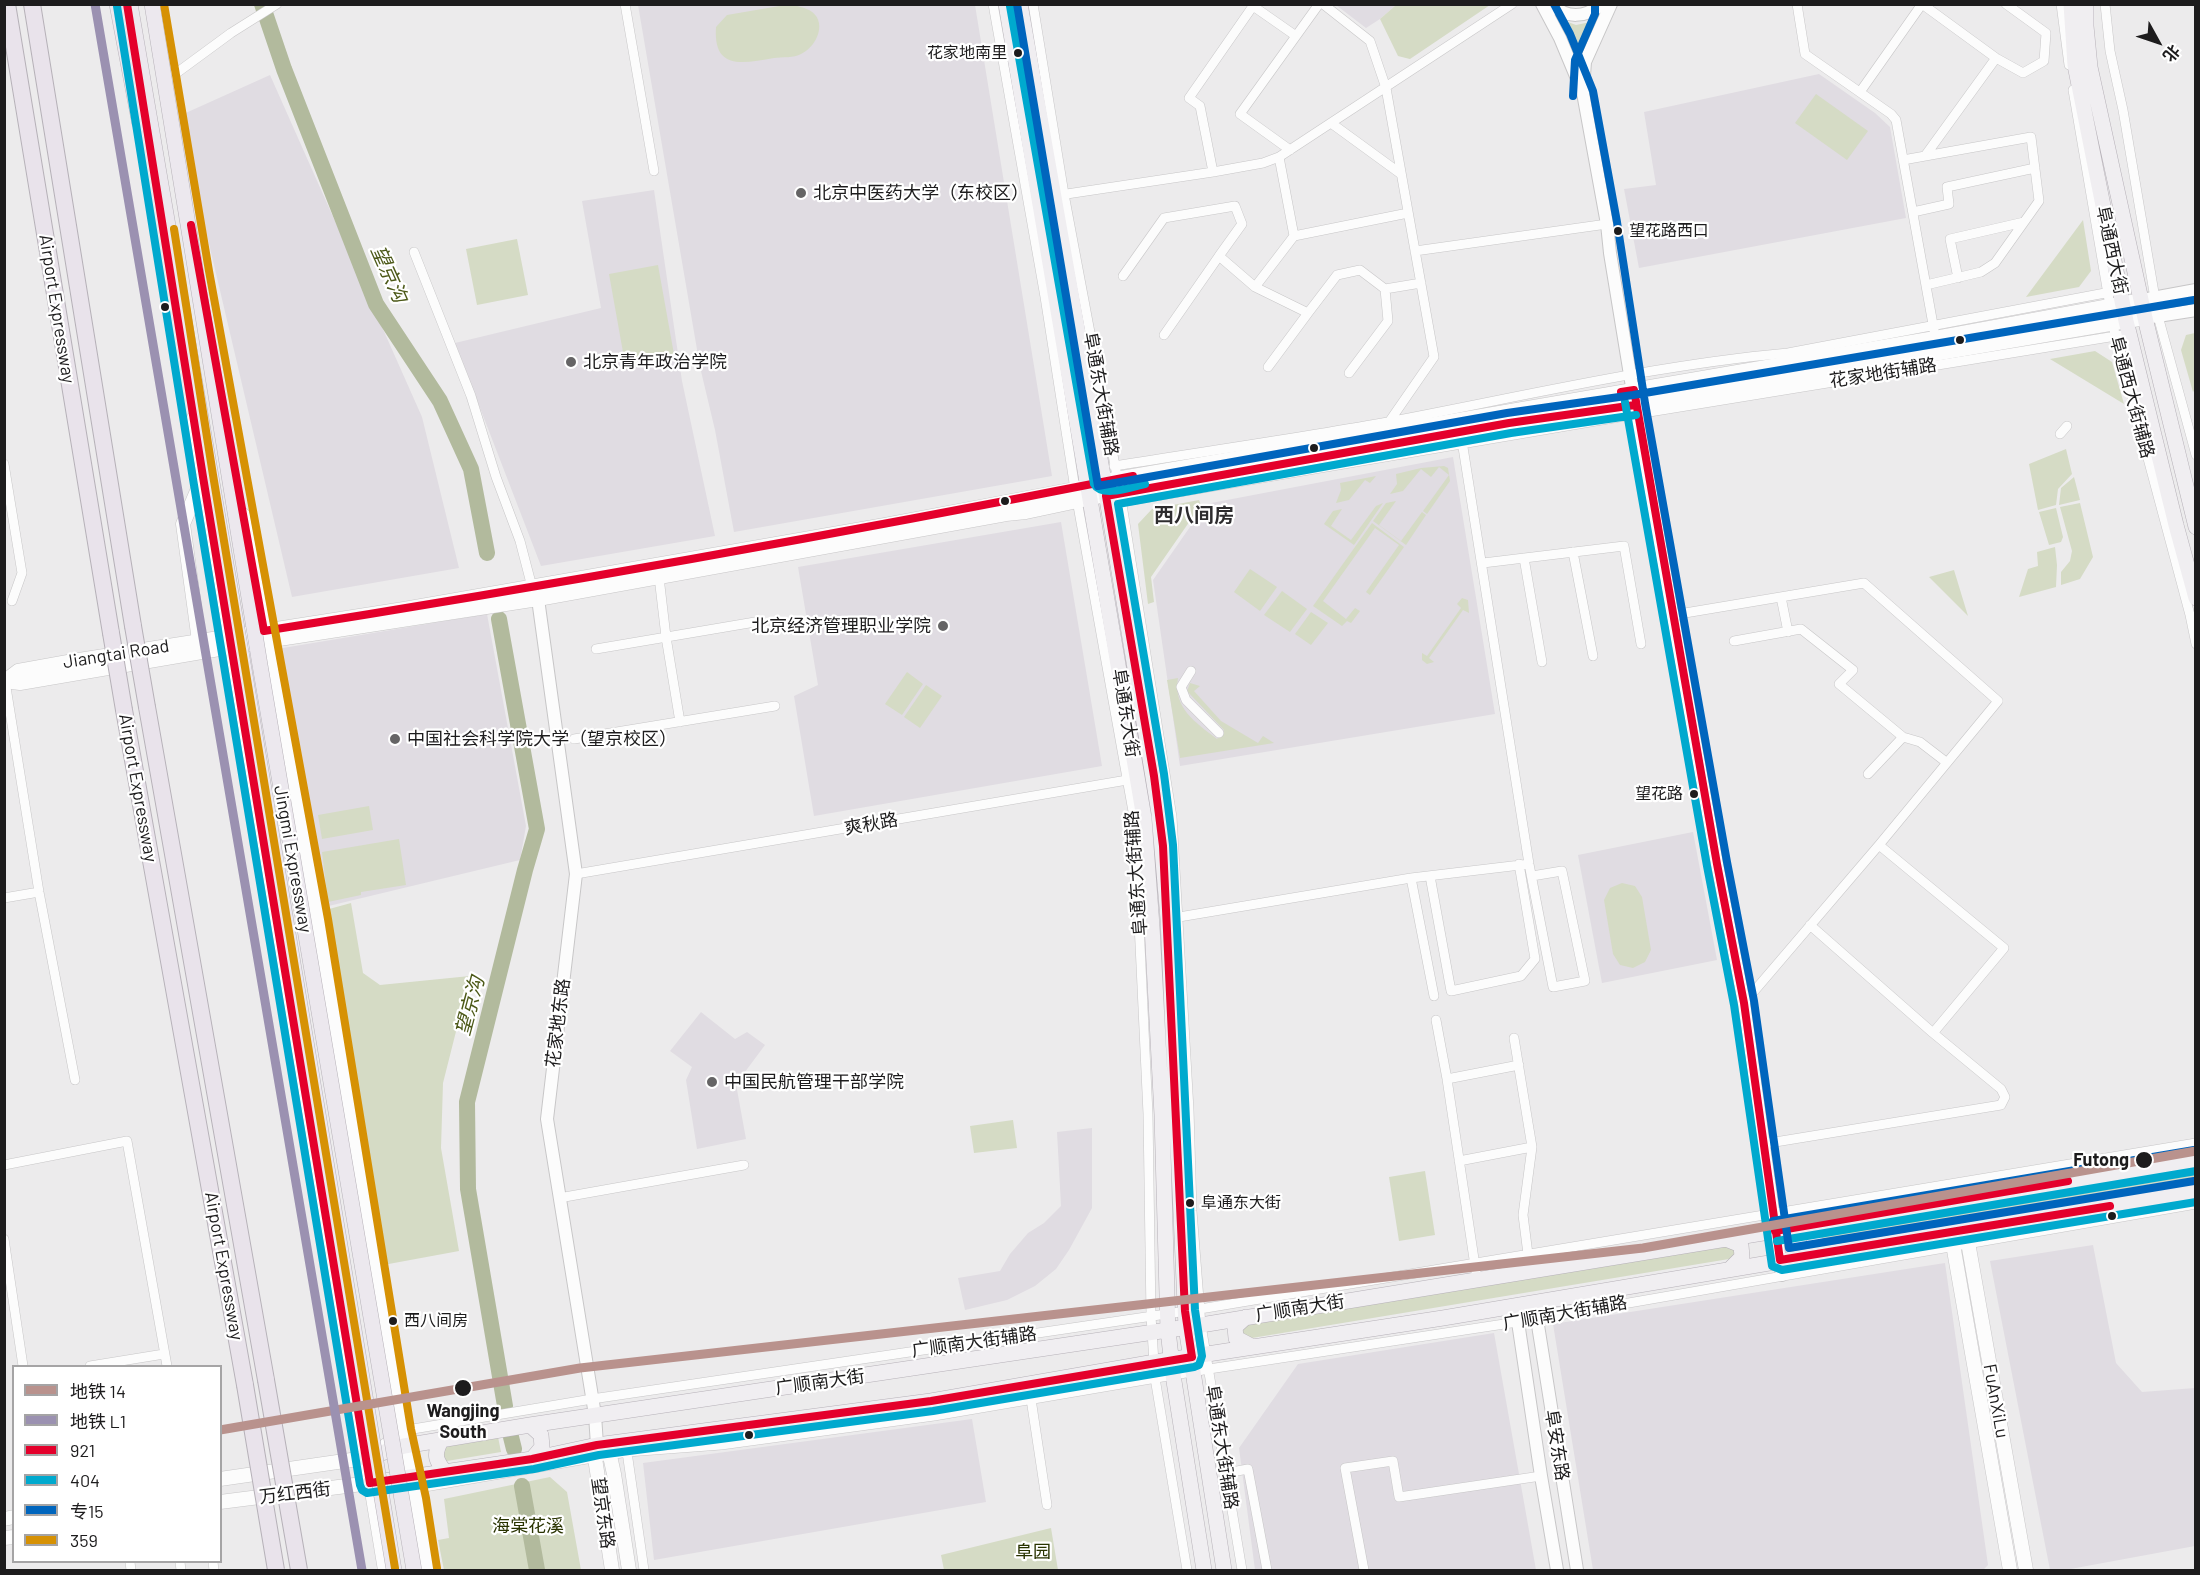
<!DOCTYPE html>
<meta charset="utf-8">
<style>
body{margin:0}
#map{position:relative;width:2200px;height:1575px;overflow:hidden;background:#ecebec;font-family:Barlow,"Noto Sans SC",sans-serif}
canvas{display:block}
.frame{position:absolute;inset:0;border:6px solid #1d1c1d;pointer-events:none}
.legend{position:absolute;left:12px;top:1365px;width:210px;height:198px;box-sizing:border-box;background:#fff;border:2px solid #a5a4a5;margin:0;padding:8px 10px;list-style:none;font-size:18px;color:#1d1c1d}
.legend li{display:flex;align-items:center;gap:12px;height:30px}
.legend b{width:30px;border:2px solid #a5a4a5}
.north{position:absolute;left:2128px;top:12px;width:60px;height:60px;-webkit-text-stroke:4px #fff;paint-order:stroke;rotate:130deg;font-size:16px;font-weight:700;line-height:24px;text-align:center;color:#1d1c1d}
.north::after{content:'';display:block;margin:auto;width:21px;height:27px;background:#1d1c1d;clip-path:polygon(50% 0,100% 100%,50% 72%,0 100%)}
</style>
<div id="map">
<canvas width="2200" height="1575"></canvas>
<div class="frame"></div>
<ul class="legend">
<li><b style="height:8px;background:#b9928d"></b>地铁 14</li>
<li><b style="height:8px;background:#9b91b1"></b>地铁 L1</li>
<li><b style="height:8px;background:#e4002b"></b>921</li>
<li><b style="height:8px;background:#00a9ce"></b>404</li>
<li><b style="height:8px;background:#0065bd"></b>专15</li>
<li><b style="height:8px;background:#d69104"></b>359</li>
</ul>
<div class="north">北</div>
</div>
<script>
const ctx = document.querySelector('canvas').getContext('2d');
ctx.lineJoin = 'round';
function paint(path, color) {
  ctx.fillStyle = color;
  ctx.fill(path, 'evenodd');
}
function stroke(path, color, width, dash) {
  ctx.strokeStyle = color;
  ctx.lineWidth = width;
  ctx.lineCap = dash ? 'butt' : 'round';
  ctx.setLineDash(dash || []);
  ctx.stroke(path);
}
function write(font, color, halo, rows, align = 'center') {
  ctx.font = font + ' Barlow,"Noto Sans SC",sans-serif';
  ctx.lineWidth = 4.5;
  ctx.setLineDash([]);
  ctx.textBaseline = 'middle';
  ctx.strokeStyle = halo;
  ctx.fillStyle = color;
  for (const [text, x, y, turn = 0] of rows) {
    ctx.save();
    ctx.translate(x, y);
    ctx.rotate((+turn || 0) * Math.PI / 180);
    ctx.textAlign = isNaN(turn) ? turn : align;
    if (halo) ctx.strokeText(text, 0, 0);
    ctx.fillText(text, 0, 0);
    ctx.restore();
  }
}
const built = new Path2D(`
 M 638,5 L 975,5 L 1052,476 L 734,532 L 715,430 L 700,367 Z
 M 1336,5 L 1396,5 L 1380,19 L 1366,28 Z
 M 1819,74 L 1875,113 L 1890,127 L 1906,218 L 1639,268 L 1624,189 L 1656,185 L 1644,112 Z
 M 270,75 L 422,417 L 459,568 L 292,597 L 179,116 Z
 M 654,190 L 682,381 L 715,536 L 541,566 L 455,343 L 601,308 L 582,201 Z
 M 1453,457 L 1495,714 L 1180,766 L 1153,580 L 1206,504 Z
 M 1061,522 L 1102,766 L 814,816 L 794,696 L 818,685 L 798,567 Z
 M 487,614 L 526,826 L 520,860 L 312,910 L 265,651 Z
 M 1693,832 L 1717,960 L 1602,983 L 1578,855 Z
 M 701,1012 L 735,1039 L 747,1032 L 765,1045 L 736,1084 L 746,1139 L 697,1149 L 686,1080 L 692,1067 L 670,1051 Z
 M 1092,1128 L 1092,1208 L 1069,1250 L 1056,1269 L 1035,1286 L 1007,1300 L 965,1310 L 958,1278 L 1000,1271 L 1010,1254 L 1028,1233 L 1044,1223 L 1061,1206 L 1057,1132 Z
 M 2093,1245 L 2116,1363 L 2142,1392 L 2195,1388 L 2195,1546 L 2065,1570 L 2050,1570 L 1990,1261 Z
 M 1945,1263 L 1988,1565 L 1983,1570 L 1593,1570 L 1553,1324 Z
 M 1494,1333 L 1536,1570 L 1255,1570 L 1239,1448 L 1298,1364 Z
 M 972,1419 L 986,1502 L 654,1560 L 643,1463 Z`);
const green = new Path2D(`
 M 791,4 C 796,6 803,7 809,10 C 828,20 818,46 801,54 C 794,58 782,57 774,58 C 743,63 713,71 716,27 L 727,15 Z
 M 1396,5 L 1396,4 L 1490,5 L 1410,59 L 1398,56 L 1380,19 Z
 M 1560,19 L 1576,25 L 1595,21 L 1581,54 Z
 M 1816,94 L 1868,131 L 1847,160 L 1795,123 Z
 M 2083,220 L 2091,271 L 2079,287 L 2026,297 Z
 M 517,239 L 528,295 L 477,305 L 466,249 Z
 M 658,265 L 675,360 L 626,369 L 609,274 Z
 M 2195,333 L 2196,388 L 2193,392 L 2181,350 L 2186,335 Z
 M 2095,351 L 2112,362 L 2124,404 L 2050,359 Z
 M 2066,449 L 2072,474 L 2058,489 L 2056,505 L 2038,510 L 2029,464 Z
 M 1444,466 L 1448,468 L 1450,481 L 1427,514 L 1423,511 L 1449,475 L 1439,467 L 1431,477 L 1421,469 L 1403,491 L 1390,494 L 1397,484 L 1396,474 L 1421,468 Z
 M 1376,476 L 1370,483 L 1365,480 L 1349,500 L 1336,503 L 1341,490 L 1340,483 Z
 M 2074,477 L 2080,500 L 2059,505 L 2061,488 Z
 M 1199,500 L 1201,505 L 1151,577 L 1154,602 L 1148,604 L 1138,524 L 1152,509 Z
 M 1396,501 L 1379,525 L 1401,541 L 1422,512 L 1426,515 L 1406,545 L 1373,521 L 1386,503 Z
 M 1383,503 L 1354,545 L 1324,524 L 1333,511 L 1342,509 L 1331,526 L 1351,540 L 1376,506 Z
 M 2080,503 L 2093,557 L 2080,579 L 2061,585 L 2061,572 L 2070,561 L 2072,551 L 2060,507 Z
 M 2056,508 L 2063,537 L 2061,542 L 2049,545 L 2039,512 Z
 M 1372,523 L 1404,547 L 1370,595 L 1366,592 L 1399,545 L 1375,528 L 1323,601 L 1346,619 L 1355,608 L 1360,611 L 1351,623 L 1347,621 L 1342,626 L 1313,606 Z
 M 2055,547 L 2057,565 L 2056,587 L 2019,597 L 2028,569 L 2038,566 L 2037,552 Z
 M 1250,569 L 1277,587 L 1260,611 L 1234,592 Z
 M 1954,570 L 1968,616 L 1929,577 Z
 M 1282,591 L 1307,609 L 1290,632 L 1264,615 Z
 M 1462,598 L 1468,600 L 1469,613 L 1463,610 L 1429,658 L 1434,662 L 1427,664 L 1422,660 L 1422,653 L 1427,656 L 1461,608 L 1457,604 Z
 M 1311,612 L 1328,623 L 1311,645 L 1295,634 Z
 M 907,672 L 923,684 L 902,715 L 885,704 Z
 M 1178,678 C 1173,708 1195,722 1217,739 L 1224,730 L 1187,691 L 1190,683 L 1200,686 L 1194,691 L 1221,721 L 1258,743 L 1263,736 L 1274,743 L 1180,758 L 1167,680 Z
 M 926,685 L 942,696 L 920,728 L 904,717 Z
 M 369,806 L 373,830 L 322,839 L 318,815 Z
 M 399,839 L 406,885 L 361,892 L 361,895 L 328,902 L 322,852 Z
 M 1622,883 L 1635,886 L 1642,897 L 1651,950 L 1645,962 L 1633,968 L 1620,965 L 1613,954 L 1604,900 L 1610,888 Z
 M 351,903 L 363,973 L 380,985 L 470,976 L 443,1083 L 441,1148 L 459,1251 L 367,1268 L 311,914 Z
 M 1013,1120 L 1017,1148 L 974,1153 L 970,1126 Z
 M 2195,1167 L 2195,1180 L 1824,1244 L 1818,1240 L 1822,1229 Z
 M 1425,1171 L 1435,1235 L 1399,1241 L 1389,1177 Z
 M 1732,1245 L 1736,1248 L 1735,1258 L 1246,1339 L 1240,1336 L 1242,1325 Z
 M 498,1437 L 501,1452 L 447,1461 L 442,1459 L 444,1447 Z
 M 550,1477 L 567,1492 L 581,1570 L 444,1570 L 438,1540 L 449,1538 L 444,1499 Z
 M 1051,1528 L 1058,1570 L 944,1570 L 941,1555 Z`);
const river = new Path2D(`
 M 262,4 L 284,69 L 376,304 L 440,401 L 471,469 L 487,553
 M 499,619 L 537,829 L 525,870 L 467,1102 L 468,1189 L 505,1406
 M 511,1437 L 514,1449
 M 522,1486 L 537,1570`);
const minor = new Path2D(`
 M 625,4 L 654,171
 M 993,4 L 1045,297 L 1075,489 L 1134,817 L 1148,1114 L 1151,1316 L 1155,1378 L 1187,1570
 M 1033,4 L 1064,194 L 1120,492 L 1172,817 L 1189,1110 L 1192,1211 L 1201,1325 L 1242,1570
 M 1323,4 L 1370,41 L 1386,88 L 1434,357 L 1389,422
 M 1797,4 L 1805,54 L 1891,114 L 1896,120 L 1934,330
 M 2061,4 L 2069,65
 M 2105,4 L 2110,51 L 2123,110 L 2158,316 L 2196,455
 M 167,80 L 231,33 L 277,4
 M 2073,90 L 2115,335 L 2126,368 L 2135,410 L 2190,615 L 2196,644
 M 1860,92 L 1922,4 L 1996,58 L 2023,73 L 2044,61 L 2046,33 L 2006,4
 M 1331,123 L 1401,174
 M 1290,150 L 1240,114 L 1319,4
 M 1925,156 L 1996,58
 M 1279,157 L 1294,236
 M 1903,160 L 2031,137 L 2039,201 L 1995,263 L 1981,272 L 1926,285
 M 1213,172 L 1200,106 L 1189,98 L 1253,6 L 1296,36
 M 1060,195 L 1213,172 L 1263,163 L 1279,157 L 1512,4
 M 1913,212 L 1949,204 L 1947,187 L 2035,168
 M 1415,251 L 1607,224
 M 414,252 L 471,396 L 496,477 L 520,541 L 532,587
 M 1123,276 L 1164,218 L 1235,206 L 1242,224 L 1219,256
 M 1958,278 L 1950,239 L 2024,222
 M 1255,287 L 1294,236 L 1408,213
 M 1164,335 L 1219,256 L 1255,287 L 1308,313 L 1337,275 L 1360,270 L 1385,289 L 1421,283
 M 1268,367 L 1308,313
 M 1349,373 L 1388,321 L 1385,289
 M 2060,434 L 2067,426
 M 1462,441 L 1529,864 L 1553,987 L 1585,981 L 1562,871 L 1532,876
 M 4,464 L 22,573 L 12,601
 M 1114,466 C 1207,451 1300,438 1393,421 C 1524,396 1655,365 1788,353 L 2121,290
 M 1121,502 L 1637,414 L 2128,334
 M 1573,552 L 1593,656
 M 1524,558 L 1542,662
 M 1483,563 L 1624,546 L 1641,644
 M 659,577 L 666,637 L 680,722
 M 1781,597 L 1788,632
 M 1673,615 L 1864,583 L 1998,701 L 1879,845 L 1744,1003
 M 1734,641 L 1801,629 L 1853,670 L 1839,684 L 1903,737 L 1920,742 L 1946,762
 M 596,649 L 755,622
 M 1191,671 L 1181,687 L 1186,700 L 1219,733
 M 5,681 L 39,892 L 75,1080
 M 574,739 L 775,706
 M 1868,774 L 1903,737
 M 576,874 L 1133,779
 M 1430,876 L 1451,991 L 1521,976 L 1535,959 L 1519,864
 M 1411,878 L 1434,996
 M 4,898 L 39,892
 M 1173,918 L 1411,878 L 1529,864
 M 1810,925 L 1933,1033 L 2004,948 L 1879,845
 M 1436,1020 L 1447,1079 L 1477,1279
 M 1514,1038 L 1532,1147 L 1523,1215 L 1530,1270
 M 1447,1079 L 1519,1065
 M 1763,1144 L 2001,1105 L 2005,1097 L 2001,1089 L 1933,1033
 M 1459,1161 L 1532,1147
 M 4,1165 L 127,1141 L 167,1366
 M 559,1198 L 744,1165
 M 4,1239 L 23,1366
 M 90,1366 L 164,1354
 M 1031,1399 L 1047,1505
 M 374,1451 L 401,1431 L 592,1399 L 1200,1309 L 2196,1143
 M 627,1452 L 644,1570
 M 1226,1473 L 1248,1469 L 1267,1570
 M 408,1488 L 413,1489 L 627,1452 L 721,1445 L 934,1416 L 1209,1369 L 1537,1319 L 2196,1204
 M 130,1562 L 131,1570
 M 180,1562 L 181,1570
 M 213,1562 L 214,1570
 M 1364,1570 L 1345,1468 L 1393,1461 L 1399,1497 L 1541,1476`);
const tertiary = new Path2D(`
 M 1542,4 L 1560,38 L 1583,93 L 1607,224 L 1610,253 L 1635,405 L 1717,864 L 1744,1003 L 1782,1275
 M 1551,4 C 1567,19 1585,18 1602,4
 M 1583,89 L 1585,62 L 1611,4
 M 2142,300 L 2196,290
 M 2145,318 L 2196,310
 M 538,599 L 576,874 L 547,1119 L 595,1415 L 597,1445
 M 1537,1319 L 1577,1570
 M 1518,1322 L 1541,1476 L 1557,1570`);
const secondary = new Path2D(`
 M 194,418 L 385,1570
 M 243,515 L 318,921 L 401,1431 L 416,1500 L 427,1570
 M 199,641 L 183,524 L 203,477
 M 4,681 L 20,683 L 266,641 L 538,599 L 1006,514 L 1026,512 L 1120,492 L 1509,423 L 1635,405 L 2145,318
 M 5,681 L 18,671 L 79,660 L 404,609 L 885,525 L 1075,489 L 1104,481 L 1935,338 L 2142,300
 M 1966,1231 L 2026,1570
 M 1951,1233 L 2010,1570
 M 597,1445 L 610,1456 L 614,1474 L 629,1570
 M 597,1445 L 595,1458 L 612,1570
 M 220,1479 L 365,1458
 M 220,1502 L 370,1483
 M 4,1519 L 14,1517
 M 4,1538 L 14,1537`);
const primary = new Path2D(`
 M 1006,4 L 1144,818 L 1152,926 L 1162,1115 L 1168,1330 L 1173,1375 L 1204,1570
 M 1020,4 L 1104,481 L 1159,813 L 1168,919 L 1186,1327 L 1224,1570
 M 2071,4 L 2075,65 L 2126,321 L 2176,525 L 2196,598
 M 2086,4 L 2086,26 L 2090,67 L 2145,318 L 2196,527
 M 1827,1222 L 1814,1233 L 1814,1242 L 1832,1252
 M 1726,1239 L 1741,1245 L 1742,1257 L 1730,1269
 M 1246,1317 L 1235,1327 L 1236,1338 L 1253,1347
 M 530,1425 L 541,1435 L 542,1447 L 532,1459
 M 441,1441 C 433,1455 436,1461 446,1473
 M 365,1458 L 404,1446 L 530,1425 L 1201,1325 L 1775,1231 L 2196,1160
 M 370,1483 L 532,1459 L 597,1445 L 931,1401 L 1155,1362 L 1443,1318 L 2196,1191`);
const motorway = new Path2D(`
 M 7,4 L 111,633
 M 32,4 L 133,626
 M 147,707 L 266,1380
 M 124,710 L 245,1385`);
const trunkBridge = new Path2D(`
 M 117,4 L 140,125
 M 130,4 L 244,669 L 394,1570
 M 152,4 L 260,665 L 414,1570`);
const motorwayBridge = new Path2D(`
 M 133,626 L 147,707
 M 111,633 L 124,710
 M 266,1380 L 299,1570
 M 245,1385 L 276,1570`);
const bus1 = new Path2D(`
 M 127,4 L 203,477 L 370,1483 L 532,1459 L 597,1445 L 931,1401 L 1192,1357 L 1185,1311 L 1163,846 L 1154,776 L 1106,496 L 1509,423 L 1635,405
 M 191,225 L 264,631 C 555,585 844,533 1133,476
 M 1621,392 L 1634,390 L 1717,864 L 1744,1003 L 1780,1260 L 2110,1206
 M 1775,1231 L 2068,1181`);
const bus2 = new Path2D(`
 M 117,6 L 193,479 L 360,1485 L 362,1490 L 367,1493 L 534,1469 L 599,1455 L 933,1411 L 1194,1367 L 1199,1365 L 1202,1356 L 1195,1310 L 1173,845 L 1164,774 L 1118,504 L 1511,433 L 1636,415
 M 1010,6 L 1094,484 C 1102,498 1131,487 1145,484
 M 1625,402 L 1707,866 L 1734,1005 L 1772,1266 L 1782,1270 L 2196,1202
 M 1777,1241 L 2196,1171`);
const bus3 = new Path2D(`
 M 1017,4 L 1098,486 L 1507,413 L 1633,395 L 2194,300
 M 1554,4 L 1570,34 L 1593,91 L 1617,222 L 1645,403 L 1727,862 L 1754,1001 L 1789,1248 L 2194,1181
 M 1573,96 L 1575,60 L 1595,14 L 1595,4
 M 1773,1221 L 2194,1150`);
const bus4 = new Path2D(`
 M 164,4 L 209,271 L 328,919 L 411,1429 L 426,1498 L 437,1568
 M 174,229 L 213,475 L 395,1568`);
const metro1 = new Path2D(`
 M 220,1430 L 580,1368 L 1643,1248 L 2196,1151`);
const metro2 = new Path2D(`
 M 95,4 L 362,1570`);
const markers = [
 [1018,53,5,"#1d1c1d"],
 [801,193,6,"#656465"],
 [1618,231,5,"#1d1c1d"],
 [165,307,5,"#1d1c1d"],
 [1960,340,5,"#1d1c1d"],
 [571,362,6,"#656465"],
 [1314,448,5,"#1d1c1d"],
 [1005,501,5,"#1d1c1d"],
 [943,626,6,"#656465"],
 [395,739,6,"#656465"],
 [1694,794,5,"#1d1c1d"],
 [712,1082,6,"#656465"],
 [2144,1160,9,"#1d1c1d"],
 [1190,1203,5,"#1d1c1d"],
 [2112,1216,5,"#1d1c1d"],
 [393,1321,5,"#1d1c1d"],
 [463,1388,9,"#1d1c1d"],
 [749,1435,5,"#1d1c1d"]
];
const busNames = [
 ["花家地南里",1007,53,"right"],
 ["望花路西口",1629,231],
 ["望花路",1683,794,"right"],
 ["阜通东大街",1201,1203],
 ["西八间房",404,1321]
];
const poiNames = [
 ["北京中医药大学（东校区）",813,193],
 ["北京青年政治学院",583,362],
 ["北京经济管理职业学院",931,626,"right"],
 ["中国社会科学院大学（望京校区）",407,739],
 ["中国民航管理干部学院",724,1082]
];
const streetNames = [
 ["阜通西大街",2112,250,78],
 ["Airport Expressway",57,309,81],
 ["花家地街辅路",1883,373,-9],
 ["阜通东大街辅路",1101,394,80],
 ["阜通西大街辅路",2132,397,75],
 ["Jiangtai Road",116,654,-9],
 ["阜通东大街",1126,713,81],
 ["Airport Expressway",138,788,80],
 ["爽秋路",871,824,-10],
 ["Jingmi Expressway",293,859,80],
 ["阜通东大街辅路",1136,873,-94],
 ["花家地东路",558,1023,-83],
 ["Airport Expressway",224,1266,80],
 ["广顺南大街",1300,1308,-9],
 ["广顺南大街辅路",1565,1313,-10],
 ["广顺南大街辅路",974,1342,-8],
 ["广顺南大街",820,1382,-8],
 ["FuAnXiLu",1996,1401,80],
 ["阜安东路",1557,1445,81],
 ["阜通东大街辅路",1222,1447,81],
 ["万红西街",295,1493,-7],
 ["望京东路",603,1513,82]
];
const stopNames = [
 ["Futong",2129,1160],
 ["Wangjing",463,1411,"center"],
 ["South",463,1432,"center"]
];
const parkNames = [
 ["海棠花溪",528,1526],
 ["阜园",1033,1552]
];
const waterNames = [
 ["望京沟",389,274,66],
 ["望京沟",470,1006,-75]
];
const neighbourhoodNames = [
 ["西八间房",1194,515]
];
paint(built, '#e0dce2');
paint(green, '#d5dbc5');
stroke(river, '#b2ba9d', 16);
stroke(minor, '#c7c6c7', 10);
stroke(tertiary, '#c7c6c7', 14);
stroke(secondary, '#c7c6c7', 15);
stroke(primary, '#b6b1b8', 16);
stroke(motorway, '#b6b1b8', 18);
stroke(minor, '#fcfcfc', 9);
stroke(tertiary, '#fcfcfc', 12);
stroke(secondary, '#fcfcfc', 14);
stroke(primary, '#f0eef1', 15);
stroke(motorway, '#e9e3eb', 16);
stroke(trunkBridge, '#b6b1b8', 16, []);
stroke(motorwayBridge, '#b6b1b8', 18, []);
stroke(trunkBridge, '#ece8ee', 15);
stroke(motorwayBridge, '#e9e3eb', 16);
stroke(bus1, '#e4002b', 8);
stroke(bus2, '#00a9ce', 8);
stroke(bus3, '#0065bd', 8);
stroke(bus4, '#d69104', 8);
stroke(metro1, '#b9928d', 9);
stroke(metro2, '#9b91b1', 9);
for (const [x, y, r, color] of markers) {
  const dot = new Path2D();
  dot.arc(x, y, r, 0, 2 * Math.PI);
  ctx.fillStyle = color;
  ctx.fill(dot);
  stroke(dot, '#fff', 2);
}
write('16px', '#1d1c1d', '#fff', busNames, 'left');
write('18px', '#1d1c1d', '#fff', poiNames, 'left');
write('18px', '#1d1c1d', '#fff', streetNames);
write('bold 18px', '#1d1c1d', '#fff', stopNames, 'right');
write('18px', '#293300', '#fff', parkNames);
write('italic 20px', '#4c5918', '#fff', waterNames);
write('bold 20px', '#2d2c2e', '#fff', neighbourhoodNames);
</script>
